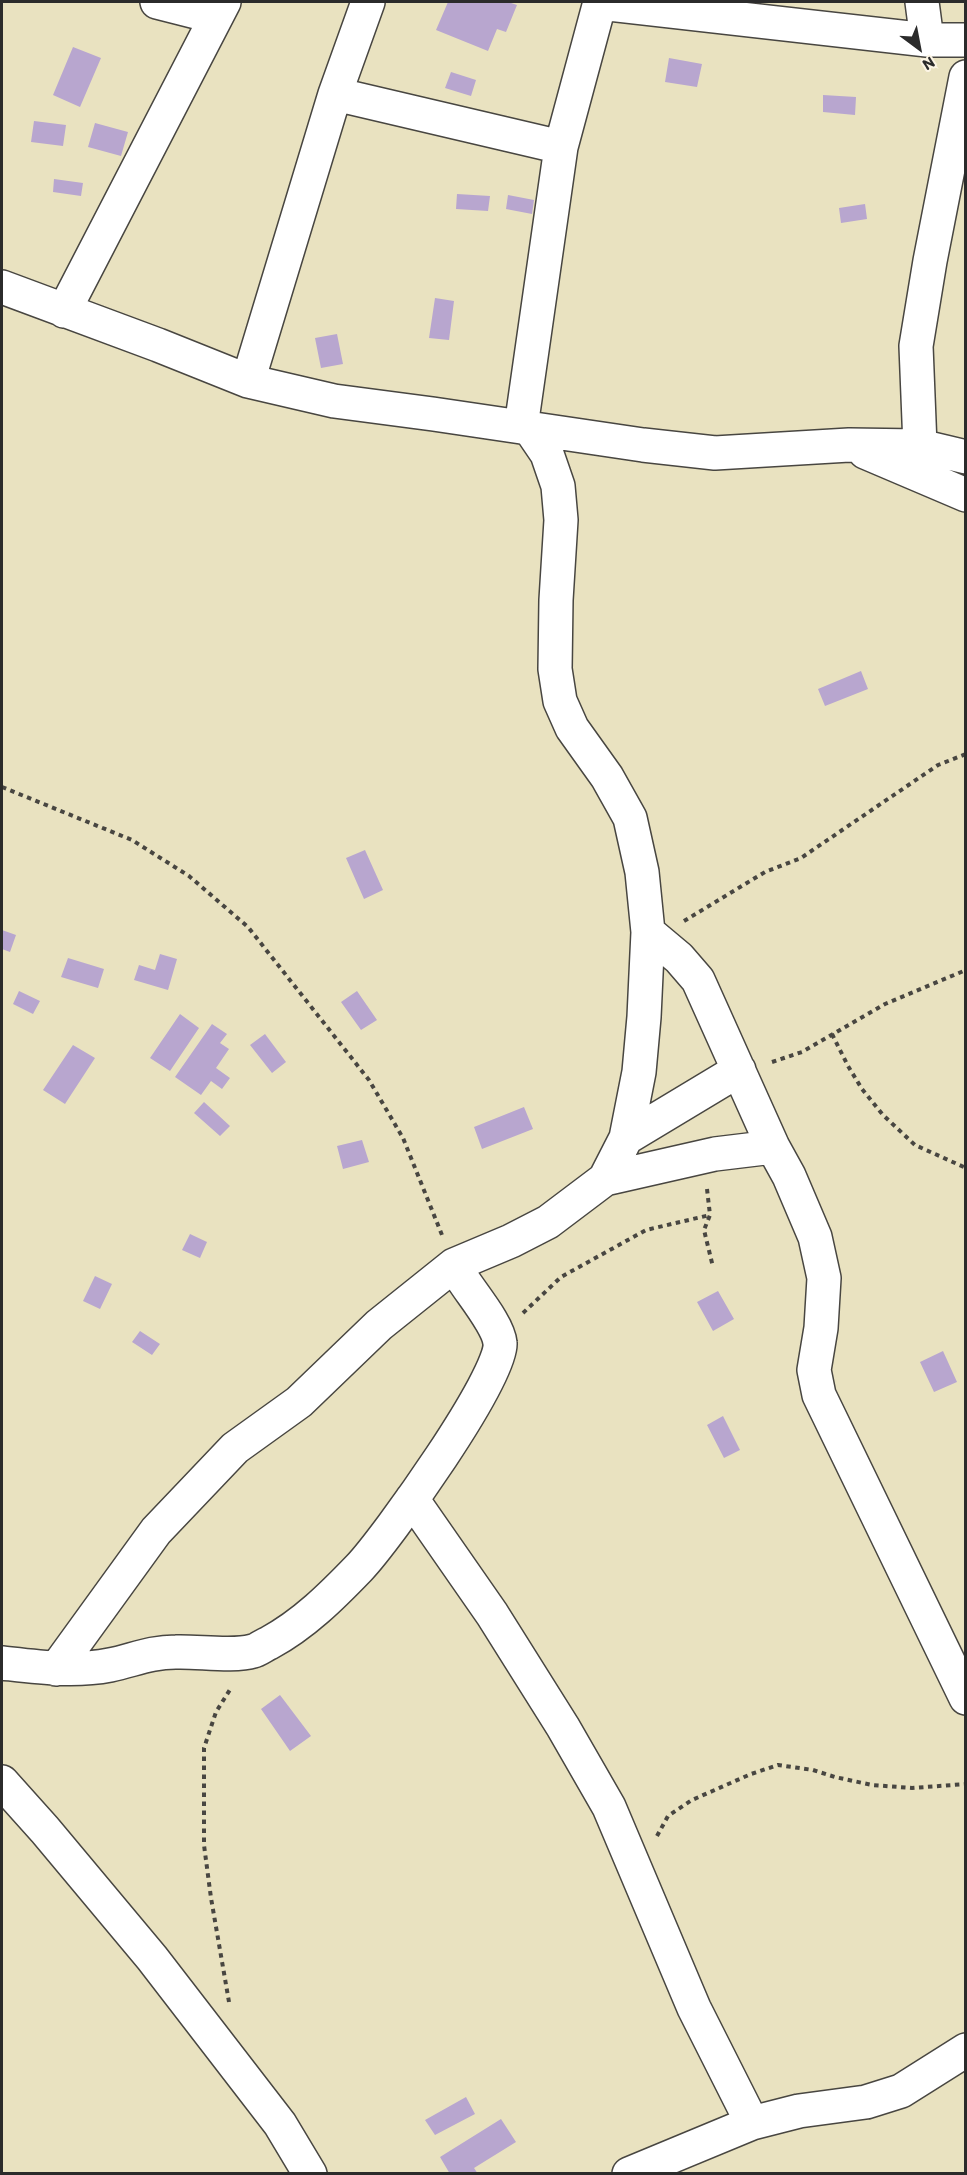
<!DOCTYPE html>
<style>
body{margin:0}
#map{position:relative;width:967px;height:2175px;overflow:hidden;background:#e9e2c0;font-family:Itim,sans-serif}
canvas{display:block}
.frame{position:absolute;inset:0;border:3px solid #2b2b2b;pointer-events:none}
.north{position:absolute;left:889px;top:18px;width:60px;height:60px;-webkit-text-stroke:4px #fcf5e5;paint-order:stroke;rotate:148deg;font-size:16px;font-weight:700;line-height:24px;text-align:center;color:#2b2b2b}
.north::after{content:'';display:block;margin:auto;width:21px;height:27px;background:#2b2b2b;clip-path:polygon(50% 0,100% 100%,50% 72%,0 100%)}
</style>
<div id="map">
<canvas width="967" height="2175"></canvas>
<div class="frame"></div>
<div class="north">N</div>
</div>
<script>
const ctx = document.querySelector('canvas').getContext('2d');
ctx.lineJoin = 'round';
function paint(path, color) {
  ctx.fillStyle = color;
  ctx.fill(path, 'evenodd');
}
function stroke(path, color, width, dash) {
  ctx.strokeStyle = color;
  ctx.lineWidth = width;
  ctx.lineCap = dash ? 'butt' : 'round';
  ctx.setLineDash(dash || []);
  ctx.stroke(path);
}
const building = new Path2D(`
 M 448,2 L 508,2 L 517,5 L 506,32 L 497,29 L 488,51 L 436,30 Z
 M 73,47 L 101,58 L 80,107 L 53,95 Z
 M 669,58 L 702,64 L 697,87 L 665,82 Z
 M 451,72 L 476,80 L 471,96 L 445,88 Z
 M 823,95 L 856,97 L 855,115 L 823,112 Z
 M 34,121 L 66,125 L 63,146 L 31,142 Z
 M 95,123 L 128,132 L 121,156 L 88,147 Z
 M 54,179 L 83,183 L 81,196 L 53,192 Z
 M 457,194 L 490,196 L 488,211 L 456,209 Z
 M 508,195 L 534,200 L 532,214 L 506,209 Z
 M 865,204 L 867,219 L 841,223 L 839,208 Z
 M 435,298 L 454,301 L 449,340 L 429,338 Z
 M 337,334 L 343,364 L 321,368 L 315,338 Z
 M 861,671 L 868,689 L 825,706 L 818,689 Z
 M 365,850 L 383,890 L 364,899 L 346,858 Z
 M 2,930 L 16,935 L 10,952 L 2,949 Z
 M 160,954 L 177,959 L 168,990 L 134,980 L 139,965 L 155,970 Z
 M 68,958 L 104,969 L 98,988 L 61,977 Z
 M 19,991 L 40,1001 L 33,1014 L 13,1004 Z
 M 357,991 L 377,1020 L 361,1030 L 341,1002 Z
 M 180,1014 L 199,1028 L 170,1071 L 150,1058 Z
 M 212,1024 L 227,1034 L 220,1043 L 229,1049 L 216,1068 L 230,1078 L 222,1089 L 211,1081 L 201,1095 L 175,1077 Z
 M 265,1034 L 286,1062 L 272,1073 L 250,1045 Z
 M 73,1045 L 95,1058 L 65,1104 L 43,1090 Z
 M 204,1102 L 230,1126 L 220,1136 L 194,1113 Z
 M 524,1107 L 533,1129 L 482,1149 L 474,1127 Z
 M 362,1140 L 369,1162 L 343,1169 L 337,1146 Z
 M 190,1234 L 207,1242 L 200,1258 L 182,1250 Z
 M 95,1276 L 112,1284 L 100,1309 L 83,1301 Z
 M 718,1291 L 734,1319 L 713,1331 L 697,1302 Z
 M 140,1331 L 160,1344 L 152,1355 L 132,1342 Z
 M 943,1351 L 957,1382 L 934,1392 L 920,1362 Z
 M 723,1416 L 740,1450 L 724,1458 L 707,1425 Z
 M 280,1695 L 311,1736 L 290,1751 L 261,1709 Z
 M 466,2097 L 475,2114 L 435,2135 L 425,2120 Z
 M 501,2119 L 516,2142 L 474,2168 L 478,2174 L 450,2174 L 440,2157 Z`);
const path = new Path2D(`
 M 2,787 L 132,840 L 189,876 L 248,927 L 369,1080 L 403,1138 L 442,1235
 M 684,921 L 765,872 L 801,858 L 938,765 L 966,754
 M 832,1034 L 848,1066 L 862,1089 L 883,1115 L 915,1145 L 966,1168
 M 772,1062 L 802,1052 L 885,1004 L 966,970
 M 707,1189 L 710,1215 L 704,1230 L 713,1267
 M 523,1313 L 561,1277 L 646,1230 L 710,1215
 M 657,1836 L 668,1816 L 692,1800 L 751,1774 L 778,1765 L 813,1770 L 835,1777 L 872,1785 L 912,1788 L 966,1784
 M 229,2002 L 211,1898 L 204,1845 L 204,1748 L 216,1712 L 231,1688`);
const street = new Path2D(`
 M 157,2 L 216,17
 M 922,2 L 927,40
 M 600,3 L 927,40 L 966,40
 M 335,94 L 561,147
 M 2,287 L 158,345 L 248,381 L 334,401 L 433,414 L 643,445 L 715,453 L 849,445 L 920,446 L 966,457
 M 64,311 L 224,2
 M 248,381 L 335,94 L 368,2
 M 521,427 L 561,147 L 600,2
 M 530,429 L 547,454 L 558,486 L 561,520 L 556,600 L 555,669 L 560,701 L 572,728 L 607,777 L 630,818 L 642,872 L 648,932 L 644,1017 L 639,1072 L 626,1138
 M 920,446 L 916,346 L 930,261 L 966,77
 M 865,452 L 966,495
 M 648,932 L 679,958 L 698,980 L 773,1147 L 789,1176 L 815,1237 L 824,1278 L 821,1328 L 814,1370 L 819,1395 L 966,1698
 M 605,1179 L 715,1154 L 773,1147
 M 412,1499 L 492,1614 L 563,1727 L 609,1807 L 694,2008 L 752,2123
 M 2,1663 C 38,1667 74,1672 110,1665 C 134,1660 150,1652 176,1652 C 197,1651 234,1657 253,1651 C 258,1650 264,1645 269,1643 C 304,1624 332,1596 359,1568 C 386,1540 504,1375 500,1343 C 498,1322 465,1287 454,1265
 M 56,1669 L 156,1531 L 235,1448 L 299,1402 L 379,1325 L 454,1265 L 511,1241 L 548,1222 L 605,1179 L 626,1138 L 739,1070
 M 2,1782 L 45,1830 L 152,1958 L 280,2124 L 310,2174
 M 629,2174 L 752,2123 L 799,2111 L 866,2102 L 901,2091 L 966,2050`);
paint(building, '#b8a6cf');
stroke(street, '#484641', 36);
stroke(path, '#484641', 4, [4.5, 4.5]);
stroke(street, '#fff', 33);
</script>
